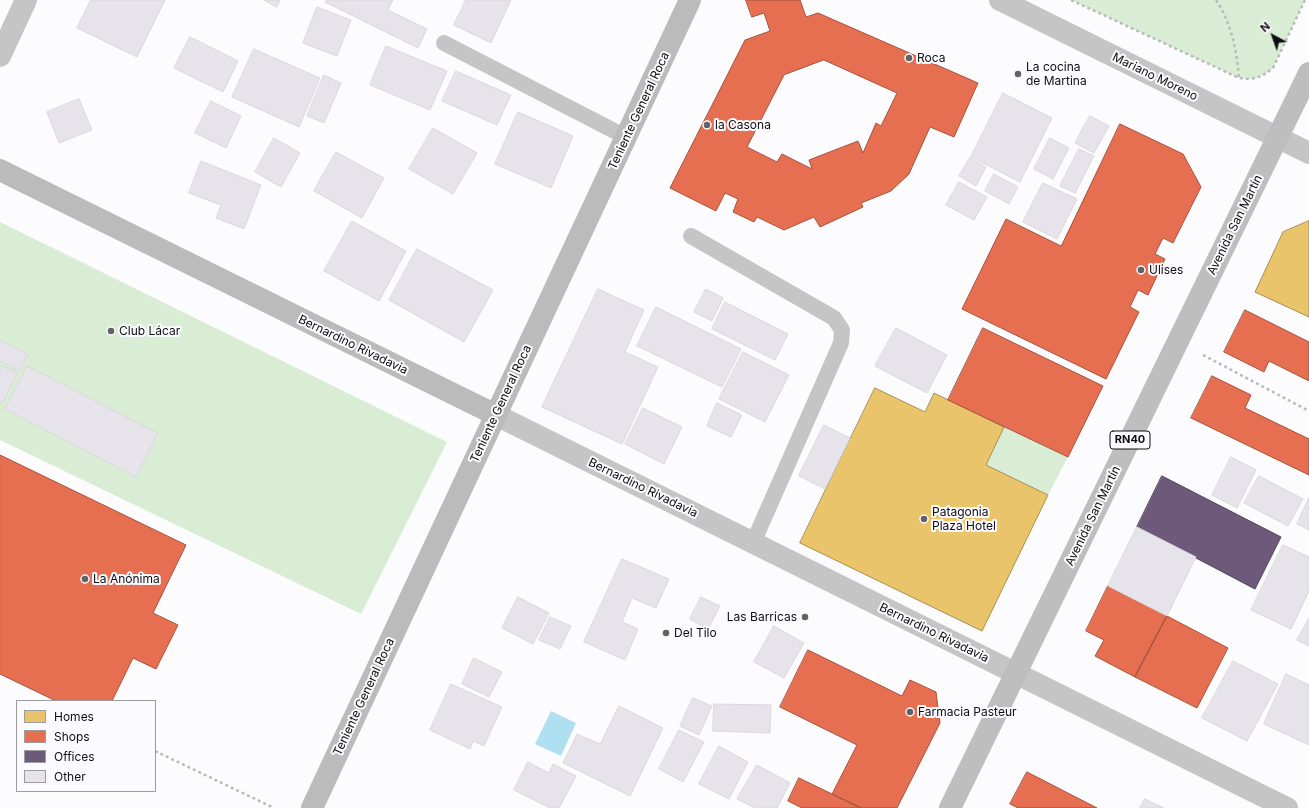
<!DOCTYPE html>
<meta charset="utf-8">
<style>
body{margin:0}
#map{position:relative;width:1309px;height:808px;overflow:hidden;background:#fcfcfe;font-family:Inter,sans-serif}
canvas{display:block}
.legend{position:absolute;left:16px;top:700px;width:140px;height:92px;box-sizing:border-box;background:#fbfbff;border:1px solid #9d9da0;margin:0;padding:5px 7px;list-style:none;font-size:12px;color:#0f0f11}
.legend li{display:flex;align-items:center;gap:8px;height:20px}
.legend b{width:20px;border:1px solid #9d9da0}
.north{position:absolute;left:1253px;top:16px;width:40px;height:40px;-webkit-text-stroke:3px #fbfbff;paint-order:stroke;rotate:319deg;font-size:11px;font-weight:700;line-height:16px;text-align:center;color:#0f0f11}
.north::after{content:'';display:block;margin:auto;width:14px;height:18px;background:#0f0f11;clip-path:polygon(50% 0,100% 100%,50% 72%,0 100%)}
</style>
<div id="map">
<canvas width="1309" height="808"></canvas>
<ul class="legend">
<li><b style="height:11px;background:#e9c46a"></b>Homes</li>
<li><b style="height:11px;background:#e76f51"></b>Shops</li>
<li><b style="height:11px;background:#6d597a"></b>Offices</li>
<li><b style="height:11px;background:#e6e3ea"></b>Other</li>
</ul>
<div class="north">N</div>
</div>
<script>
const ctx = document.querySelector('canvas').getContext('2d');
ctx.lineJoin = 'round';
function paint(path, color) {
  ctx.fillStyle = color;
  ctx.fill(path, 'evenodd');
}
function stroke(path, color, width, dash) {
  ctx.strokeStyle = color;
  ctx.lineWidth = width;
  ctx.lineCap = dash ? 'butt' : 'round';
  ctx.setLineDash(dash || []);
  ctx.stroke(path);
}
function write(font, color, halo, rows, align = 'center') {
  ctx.font = font + ' Inter,sans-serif';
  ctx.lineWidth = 4;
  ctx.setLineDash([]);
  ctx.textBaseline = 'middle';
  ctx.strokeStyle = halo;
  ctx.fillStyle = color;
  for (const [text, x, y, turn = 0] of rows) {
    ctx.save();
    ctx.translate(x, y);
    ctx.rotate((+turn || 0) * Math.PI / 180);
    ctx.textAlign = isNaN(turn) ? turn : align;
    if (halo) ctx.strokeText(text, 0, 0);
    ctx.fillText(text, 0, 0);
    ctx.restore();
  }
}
const green = new Path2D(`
 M 1071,0 L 1305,0 L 1273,68 C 1260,78 1255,80 1239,78 Z
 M 0,222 L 447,442 L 361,614 L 0,440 Z
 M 1004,427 L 1068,457 L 1048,495 L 986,465 Z`);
const water = new Path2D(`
 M 551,711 L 576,723 L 561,756 L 535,744 Z`);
const homes = new Path2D(`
 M 1309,221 L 1309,317 L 1255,292 L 1283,232 Z
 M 875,388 L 925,412 L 934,393 L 1004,427 L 986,465 L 1048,495 L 982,631 L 800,543 Z`);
const shops = new Path2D(`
 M 746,0 L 800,0 L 806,17 L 818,13 L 978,83 L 954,137 L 930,127 L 909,174 L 891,191 L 861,203 L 863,207 L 820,227 L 814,217 L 784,230 L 757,217 L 754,222 L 733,212 L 738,199 L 725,193 L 716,211 L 670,188 L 745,40 L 770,31 L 764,13 L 752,17 ZM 824,60 L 897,93 L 881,126 L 876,123 L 863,153 L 858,141 L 809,160 L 812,169 L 782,154 L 777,162 L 747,147 L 784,75 Z
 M 1120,124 L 1183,154 L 1201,187 L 1173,243 L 1163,238 L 1155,254 L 1165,259 L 1148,295 L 1138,290 L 1130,307 L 1139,312 L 1106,379 L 962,309 L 1006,219 L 1061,246 Z
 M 1245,310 L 1309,342 L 1309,381 L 1269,361 L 1264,372 L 1224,352 Z
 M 983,328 L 1103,386 L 1068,457 L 948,400 Z
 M 1212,376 L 1251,395 L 1245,408 L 1309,439 L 1309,475 L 1191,418 Z
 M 0,455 L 186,545 L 153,613 L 178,625 L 156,669 L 133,658 L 112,701 L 56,701 L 0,674 Z
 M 1108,586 L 1167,616 L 1135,677 L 1095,656 L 1104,640 L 1086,631 Z
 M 1167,616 L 1228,648 L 1197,708 L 1135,677 Z
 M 808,650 L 902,696 L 910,680 L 936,692 L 940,723 L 897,808 L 861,808 L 832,794 L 857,745 L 780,707 Z
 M 1027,772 L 1097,808 L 1018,808 L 1010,804 Z
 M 799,778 L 832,794 L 861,808 L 802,808 L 788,801 Z`);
const offices = new Path2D(`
 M 1162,476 L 1281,537 L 1255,589 L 1137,527 Z`);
const building = new Path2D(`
 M 91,0 L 165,0 L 137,57 L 77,28 Z
 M 264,0 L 280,0 L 277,7 Z
 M 327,0 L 393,0 L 388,10 L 427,29 L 418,48 L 325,2 Z
 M 466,0 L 511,0 L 491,43 L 454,25 Z
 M 317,7 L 351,20 L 337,56 L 303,43 Z
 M 190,37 L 238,61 L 223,92 L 174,68 Z
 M 386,46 L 447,71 L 430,110 L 370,85 Z
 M 254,49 L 320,78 L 299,127 L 232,97 Z
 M 456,71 L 511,95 L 497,125 L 442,101 Z
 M 324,75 L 341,83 L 324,123 L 307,116 Z
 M 1003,93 L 1052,118 L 1020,182 L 971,157 Z
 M 79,99 L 92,130 L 59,143 L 47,112 Z
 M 211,101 L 241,116 L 226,148 L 195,133 Z
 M 518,112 L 573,136 L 551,188 L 495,164 Z
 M 1090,116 L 1109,126 L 1094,153 L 1075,143 Z
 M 433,128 L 477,153 L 453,194 L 409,169 Z
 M 274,138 L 300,153 L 281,187 L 255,172 Z
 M 1050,138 L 1069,148 L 1053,179 L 1034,169 Z
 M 1079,149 L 1094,156 L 1075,193 L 1060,186 Z
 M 336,152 L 384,178 L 362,218 L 314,191 Z
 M 970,158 L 986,167 L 976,186 L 959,176 Z
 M 201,161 L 261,185 L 244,229 L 216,218 L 221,205 L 189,193 Z
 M 994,174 L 1018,187 L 1009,204 L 985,191 Z
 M 959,182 L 987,197 L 974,220 L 946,205 Z
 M 1043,183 L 1077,199 L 1057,239 L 1023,222 Z
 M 352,221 L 406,251 L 379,301 L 324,271 Z
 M 417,249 L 493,290 L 464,342 L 389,300 Z
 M 598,289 L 644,310 L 625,352 L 658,367 L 622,444 L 542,407 Z
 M 706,289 L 723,298 L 712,321 L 694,312 Z
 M 725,302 L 788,334 L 775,360 L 712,329 Z
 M 656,307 L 741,349 L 722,387 L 637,346 Z
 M 896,328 L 947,355 L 927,393 L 875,366 Z
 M 0,340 L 28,354 L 19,371 L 0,361 Z
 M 743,352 L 789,375 L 765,422 L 719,399 Z
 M 0,365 L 17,373 L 3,403 L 0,402 Z
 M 27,366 L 158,433 L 136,477 L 5,409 Z
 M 717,403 L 742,415 L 731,437 L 707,426 Z
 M 643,408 L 682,427 L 664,464 L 625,444 Z
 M 824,425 L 850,438 L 825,489 L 799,476 Z
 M 1231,457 L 1256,470 L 1237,508 L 1212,495 Z
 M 1259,476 L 1303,499 L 1288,526 L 1244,503 Z
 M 1309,498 L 1309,530 L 1297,524 Z
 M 1137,527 L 1196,557 L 1167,616 L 1108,586 Z
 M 1283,545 L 1309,557 L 1309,591 L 1291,629 L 1251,610 Z
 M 622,559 L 669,579 L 656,608 L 632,598 L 622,622 L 638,629 L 625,660 L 584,642 Z
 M 518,597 L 549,613 L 533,644 L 502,628 Z
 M 701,597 L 720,606 L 708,629 L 690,619 Z
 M 550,617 L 571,626 L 560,649 L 539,640 Z
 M 1309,618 L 1309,646 L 1297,640 Z
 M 774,626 L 804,643 L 784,678 L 754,662 Z
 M 474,658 L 502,672 L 489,697 L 462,684 Z
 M 1233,661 L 1278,684 L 1247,741 L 1202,718 Z
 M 1286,674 L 1309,685 L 1309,745 L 1264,724 Z
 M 451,684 L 502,707 L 484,746 L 473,741 L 470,749 L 430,730 Z
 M 693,698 L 712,706 L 699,735 L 680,726 Z
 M 714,704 L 771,705 L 770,733 L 713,731 Z
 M 619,706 L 663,728 L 630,796 L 563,763 L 577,734 L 600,744 Z
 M 679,730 L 704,742 L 683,782 L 659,769 Z
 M 719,746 L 748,762 L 729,799 L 699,784 Z
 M 528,762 L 549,773 L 553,764 L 576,776 L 559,808 L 550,808 L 514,790 Z
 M 757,765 L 790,783 L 777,808 L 755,808 L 737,799 Z
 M 1145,799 L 1164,808 L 1140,808 Z`);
const path = new Path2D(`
 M 1071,0 L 1239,78 C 1255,80 1260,78 1273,68 L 1305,0
 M 1216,0 C 1231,22 1237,51 1239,78
 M 1203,355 L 1309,411
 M 155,751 L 274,808`);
const lane = new Path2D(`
 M 444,43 L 626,137
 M 691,236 L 834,318 L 842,330 L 841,343 L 753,543`);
const street = new Path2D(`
 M 1000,0 L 1309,153
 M 0,56 L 26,0
 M 496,415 L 1287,808`);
const secondary = new Path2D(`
 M 0,170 L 496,415
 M 312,808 L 690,0`);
const primary = new Path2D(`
 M 950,808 L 1309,73`);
const markers = [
 [909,58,4,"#626264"],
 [1018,74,4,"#626264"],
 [707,125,4,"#626264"],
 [1141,270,4,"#626264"],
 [111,331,4,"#626264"],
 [924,519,4,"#626264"],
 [85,579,4,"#626264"],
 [805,617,4,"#626264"],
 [666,633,4,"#626264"],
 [910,712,4,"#626264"]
];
const shields = [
 [1130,440,40]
];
const shieldNames = [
 ["RN40",1130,440]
];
const poiNames = [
 ["Roca",917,58],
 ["La cocina",1026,67],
 ["de Martina",1026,81],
 ["la Casona",715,125],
 ["Ulises",1149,270],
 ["Club Lácar",119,331],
 ["Patagonia",932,512],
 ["Plaza Hotel",932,526],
 ["La Anónima",93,579],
 ["Las Barricas",797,617,"right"],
 ["Del Tilo",674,633],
 ["Farmacia Pasteur",918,712]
];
const streetNames = [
 ["Mariano Moreno",1155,77,26],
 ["Teniente General Roca",639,111,-65],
 ["Avenida San Martín",1235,225,-64],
 ["Bernardino Rivadavia",353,345,26],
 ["Teniente General Roca",501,404,-65],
 ["Bernardino Rivadavia",643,488,26],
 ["Avenida San Martín",1093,516,-64],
 ["Bernardino Rivadavia",934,633,26],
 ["Teniente General Roca",364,697,-65]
];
paint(green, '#d9ecd4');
paint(water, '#aee0f2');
paint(homes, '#e9c46a');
stroke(homes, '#a88e4f', 1);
paint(shops, '#e76f51');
stroke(shops, '#a6523e', 1);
paint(offices, '#6d597a');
stroke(offices, '#51435a', 1);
paint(building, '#e6e3ea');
stroke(building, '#d9d8da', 1);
stroke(path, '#bbbbbd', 2.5, [3, 3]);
stroke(lane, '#c6c5c6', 16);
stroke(street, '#c6c5c6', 22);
stroke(secondary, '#bbb', 22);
stroke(primary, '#bfbebe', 22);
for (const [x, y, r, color] of markers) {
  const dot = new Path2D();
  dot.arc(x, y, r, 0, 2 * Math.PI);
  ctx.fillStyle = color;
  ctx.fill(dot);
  stroke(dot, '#fbfbff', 1.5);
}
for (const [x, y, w] of shields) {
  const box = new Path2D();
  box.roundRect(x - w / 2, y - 9, w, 18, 3);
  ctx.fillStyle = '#fbfbff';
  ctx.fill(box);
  stroke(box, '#0f0f11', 1);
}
write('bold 11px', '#0f0f11', null, shieldNames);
write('12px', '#0f0f11', '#fbfbff', poiNames, 'left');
write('12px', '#0f0f11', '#fbfbff', streetNames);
</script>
